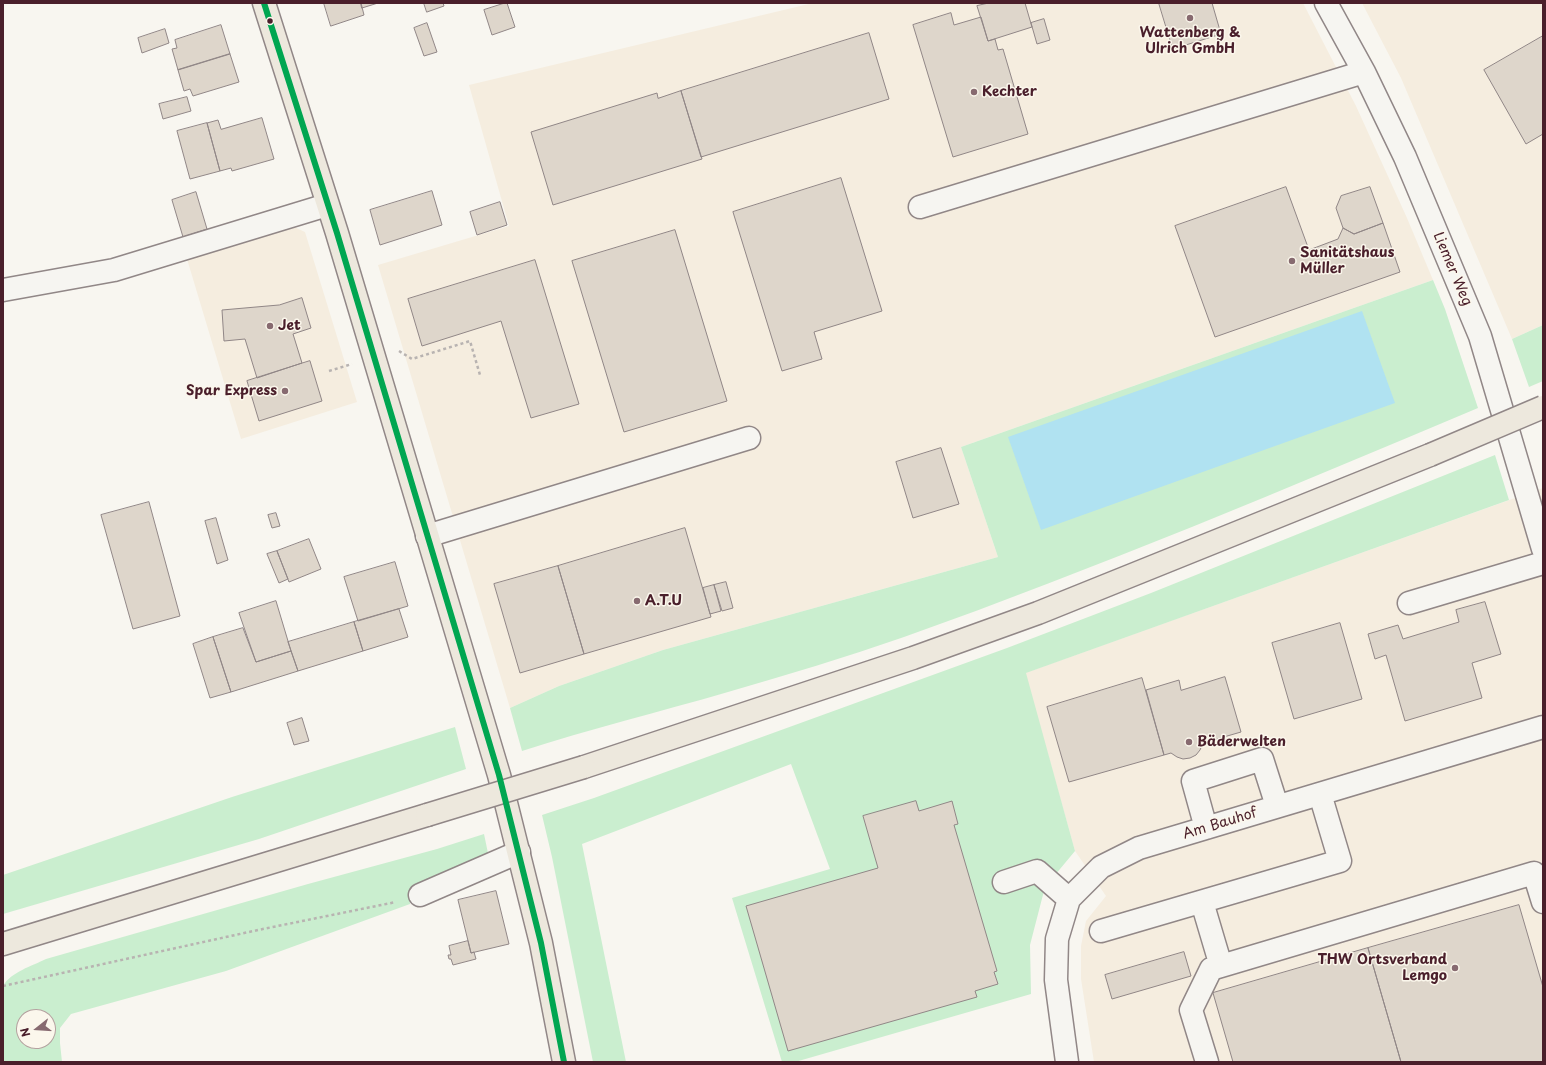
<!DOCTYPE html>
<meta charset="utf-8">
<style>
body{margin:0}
#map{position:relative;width:1546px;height:1065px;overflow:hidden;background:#f8f6f0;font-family:"Playpen Sans",sans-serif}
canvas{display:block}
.frame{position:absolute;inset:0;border:4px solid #4a1f2b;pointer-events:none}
.north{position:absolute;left:16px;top:1009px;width:40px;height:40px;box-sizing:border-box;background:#fbf7ec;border:1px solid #b4a19f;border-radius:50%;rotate:253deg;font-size:11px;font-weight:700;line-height:16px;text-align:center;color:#4a1f2b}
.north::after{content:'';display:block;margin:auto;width:14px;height:18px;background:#876a70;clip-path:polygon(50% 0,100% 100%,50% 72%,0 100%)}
</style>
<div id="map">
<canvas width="1546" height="1065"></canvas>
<div class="frame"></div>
<div class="north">N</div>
</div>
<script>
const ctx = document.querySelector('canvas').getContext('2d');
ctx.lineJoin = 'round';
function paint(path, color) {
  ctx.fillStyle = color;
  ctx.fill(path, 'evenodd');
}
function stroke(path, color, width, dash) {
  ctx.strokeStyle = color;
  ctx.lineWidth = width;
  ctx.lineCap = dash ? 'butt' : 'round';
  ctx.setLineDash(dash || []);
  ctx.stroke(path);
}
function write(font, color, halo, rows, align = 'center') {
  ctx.font = font + ' "Playpen Sans",sans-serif';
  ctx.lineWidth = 3;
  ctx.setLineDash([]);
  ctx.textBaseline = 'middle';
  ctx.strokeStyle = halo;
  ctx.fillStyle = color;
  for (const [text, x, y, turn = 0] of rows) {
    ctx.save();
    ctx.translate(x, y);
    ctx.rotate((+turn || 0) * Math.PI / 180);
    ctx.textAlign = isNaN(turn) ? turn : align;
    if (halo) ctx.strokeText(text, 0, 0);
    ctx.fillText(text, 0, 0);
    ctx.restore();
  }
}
const built = new Path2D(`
 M 813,3 L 1303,3 L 1356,106 L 1407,218 L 1433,280 L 961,447 L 998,557 L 663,650 L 559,686 L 510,708 L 378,265 L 509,226 L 469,85 Z
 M 1362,3 L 1543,3 L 1543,325 L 1512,339 L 1401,78 Z
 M 292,226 L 305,232 L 357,402 L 241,439 L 187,259 Z
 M 1543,488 L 1543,1062 L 1094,1062 L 1081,979 L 1081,946 L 1086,921 L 1106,896 L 1075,851 L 1025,673 Z`);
const green = new Path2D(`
 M 1433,280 L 1445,309 L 1478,408 C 1288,488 1098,568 904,637 C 846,657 787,675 728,692 C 659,712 590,729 522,751 L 510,708 L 559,686 L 663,650 L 998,557 L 961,447 Z
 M 1543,325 L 1543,381 L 1529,387 L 1512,339 Z
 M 1495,455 L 1509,500 L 1026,673 L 1075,851 L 1045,887 L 1030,945 L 1031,994 L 795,1062 L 782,1062 L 732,898 L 830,869 L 791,764 L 582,844 L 626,1062 L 593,1062 L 552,857 L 542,815 L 594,798 L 1007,648 L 1151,593 Z
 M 455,727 L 466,769 L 259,839 L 3,914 L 3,875 L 232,797 Z
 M 484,834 L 489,858 L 409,894 L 410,904 L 226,971 L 71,1014 L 60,1028 L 60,1043 L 62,1062 L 3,1062 L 3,986 C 11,972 32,966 46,959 L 308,884 L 437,849 ZM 24,1017 L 48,1017 L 48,1041 L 24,1041 Z`);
const water = new Path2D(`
 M 1362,311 L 1395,403 L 1041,530 L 1008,437 Z`);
const building = new Path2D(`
 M 324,3 L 361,3 L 364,15 L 331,26 Z
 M 361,3 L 378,3 L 362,8 Z
 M 424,3 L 443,3 L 444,6 L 427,12 Z
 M 505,3 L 507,3 L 515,27 L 492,35 L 484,10 Z
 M 989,3 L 1025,3 L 1032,27 L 988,41 L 977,6 Z
 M 1159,3 L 1212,3 L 1221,34 L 1173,49 Z
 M 951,13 L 954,25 L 981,17 L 988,41 L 995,39 L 998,50 L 1003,49 L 1028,134 L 953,157 L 913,25 Z
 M 1044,19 L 1050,40 L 1037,44 L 1031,23 Z
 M 427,23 L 437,52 L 424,56 L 414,28 Z
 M 221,25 L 230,54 L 178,70 L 172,49 L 177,48 L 175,40 Z
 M 165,29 L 169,43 L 142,53 L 138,38 Z
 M 869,33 L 889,99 L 701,157 L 681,91 Z
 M 1543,36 L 1543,134 L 1526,144 L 1484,70 Z
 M 230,54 L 239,82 L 193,96 L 190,89 L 184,91 L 178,70 Z
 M 681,91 L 702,159 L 553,205 L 531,132 L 657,93 L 658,98 Z
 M 187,97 L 191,111 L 163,119 L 159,104 Z
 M 262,118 L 274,159 L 232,171 L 231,168 L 220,171 L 207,123 L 218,120 L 221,129 Z
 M 207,123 L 220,171 L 190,179 L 177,131 Z
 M 841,178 L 882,311 L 814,332 L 822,359 L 782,371 L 733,212 Z
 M 1286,187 L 1309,250 L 1338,239 L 1343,228 L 1354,234 L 1383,223 L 1400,272 L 1215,337 L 1175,226 Z
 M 1370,187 L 1383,223 L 1354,234 L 1343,228 L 1336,208 L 1341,196 Z
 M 432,191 L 442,225 L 380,245 L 370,210 Z
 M 196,192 L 207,229 L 183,237 L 172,200 Z
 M 500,202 L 507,225 L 477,235 L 470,212 Z
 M 675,230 L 727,401 L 624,432 L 572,261 Z
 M 535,260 L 579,404 L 531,418 L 501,321 L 422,346 L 408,299 Z
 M 302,298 L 311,328 L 293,334 L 302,363 L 257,378 L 245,339 L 224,341 L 222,310 L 279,305 Z
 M 310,361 L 322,401 L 259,421 L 247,381 Z
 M 941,448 L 959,504 L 913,518 L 896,462 Z
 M 149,502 L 180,616 L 133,629 L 101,515 Z
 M 276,513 L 280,526 L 272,528 L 268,515 Z
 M 216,518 L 228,560 L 217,564 L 205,521 Z
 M 685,528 L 711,617 L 584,654 L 558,566 Z
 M 309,539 L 321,569 L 289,582 L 277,551 Z
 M 277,551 L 288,579 L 279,583 L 267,554 Z
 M 395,562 L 408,606 L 358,621 L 344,577 Z
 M 558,566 L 584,654 L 520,673 L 494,584 Z
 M 726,582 L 733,608 L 722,611 L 714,585 Z
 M 714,585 L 721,611 L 710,614 L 703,588 Z
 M 276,601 L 291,651 L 256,662 L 239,613 Z
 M 1485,602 L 1501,654 L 1472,663 L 1482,698 L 1405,721 L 1386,655 L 1375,659 L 1368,634 L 1398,625 L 1403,639 L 1459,622 L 1456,610 Z
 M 399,609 L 408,637 L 363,651 L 354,622 Z
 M 354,622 L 363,651 L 298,671 L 288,642 Z
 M 1340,623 L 1362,699 L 1294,719 L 1272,643 Z
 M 243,628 L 256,662 L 291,651 L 298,671 L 231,692 L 213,637 Z
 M 213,637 L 231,692 L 210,698 L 193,644 Z
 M 1225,677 L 1241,732 L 1203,743 L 1200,750 L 1196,755 L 1190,758 L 1183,759 L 1177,757 L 1171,753 L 1164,755 L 1146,690 L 1179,680 L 1181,690 Z
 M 1142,678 L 1164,755 L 1069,782 L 1047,707 Z
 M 302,718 L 309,741 L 294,745 L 287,723 Z
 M 916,801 L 919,811 L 952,801 L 958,824 L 954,825 L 997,971 L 994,972 L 998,984 L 975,991 L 977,997 L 788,1051 L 746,906 L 878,868 L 863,816 Z
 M 496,891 L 509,944 L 471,953 L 458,900 Z
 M 1519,905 L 1543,987 L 1543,1062 L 1401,1062 L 1368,948 Z
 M 468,941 L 471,953 L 474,952 L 476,959 L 453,965 L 451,959 L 449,959 L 448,955 L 451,955 L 449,946 Z
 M 1368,948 L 1401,1062 L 1233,1062 L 1213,993 Z
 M 1184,952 L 1191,976 L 1112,999 L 1105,975 Z`);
const path = new Path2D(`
 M 399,351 L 412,359 L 470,341 L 480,375
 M 329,371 L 352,364
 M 3,986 L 258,930 L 396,902`);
const minor = new Path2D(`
 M 1326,3 L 1364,72 L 1405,157 L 1480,336 L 1543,549
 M 920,207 L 1364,72
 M 3,290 L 114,270 L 327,205
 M 427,536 L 749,438
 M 1409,603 L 1543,563
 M 1206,828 L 1193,781 L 1262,759 L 1277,806
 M 1004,882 L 1037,871 L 1069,899
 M 420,895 L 519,852
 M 1202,902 L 1221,966
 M 1101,931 L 1340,861 L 1320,794
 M 1067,1062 L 1056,980 L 1057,939 L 1069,899 L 1101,867 L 1139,848 L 1543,727
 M 1207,1062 L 1191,1010 L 1211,969 L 1534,873 L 1543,902`);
const major = new Path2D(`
 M 264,3 L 337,233 L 499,775 L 541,943 L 564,1062
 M 584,767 L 913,658 L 1038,613 L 1430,455
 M 3,944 L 427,815`);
const majorBridge = new Path2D(`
 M 1430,455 L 1543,407
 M 427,815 L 584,767`);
const bus1 = new Path2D(`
 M 264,3 L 337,233 L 499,775 L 541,943 L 564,1062`);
const markers = [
 [1190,18,4,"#876a70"],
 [270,21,3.5,"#4a1f2b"],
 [974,92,4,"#876a70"],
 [1292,261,4,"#876a70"],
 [270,326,4,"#876a70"],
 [285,391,4,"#876a70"],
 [637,601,4,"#876a70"],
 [1189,742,4,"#876a70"],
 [1455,968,4,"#876a70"]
];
const poiNames = [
 ["Wattenberg &",1190,33,"center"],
 ["Ulrich GmbH",1190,49,"center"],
 ["Kechter",982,92],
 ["Sanitätshaus",1300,253],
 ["Müller",1300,269],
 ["Jet",278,326],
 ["Spar Express",277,391,"right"],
 ["A.T.U",645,601],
 ["Bäderwelten",1197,742],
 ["THW Ortsverband",1447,960,"right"],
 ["Lemgo",1447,976,"right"]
];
const streetNames = [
 ["Liemer Weg",1452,269,67],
 ["Am Bauhof",1220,824,-17]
];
paint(built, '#f5eddf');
paint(green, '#caeecf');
paint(water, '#b0e2f1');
paint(building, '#ded6cb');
stroke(building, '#918787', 1);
stroke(minor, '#918787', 25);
stroke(major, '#918787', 25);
stroke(path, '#b8b3b1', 2.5, [3, 3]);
stroke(minor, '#f6f5f1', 22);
stroke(major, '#ede8dd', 22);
stroke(majorBridge, '#918787', 25, []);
stroke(majorBridge, '#ede8dd', 22);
stroke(bus1, '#00a651', 6);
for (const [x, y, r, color] of markers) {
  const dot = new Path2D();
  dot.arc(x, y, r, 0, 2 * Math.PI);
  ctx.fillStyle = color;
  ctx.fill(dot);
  stroke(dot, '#fbf7ec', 1.5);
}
write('bold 14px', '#4a1f2b', '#fbf7ec', poiNames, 'left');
write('14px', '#4a1f2b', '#fbf7ec', streetNames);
</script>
